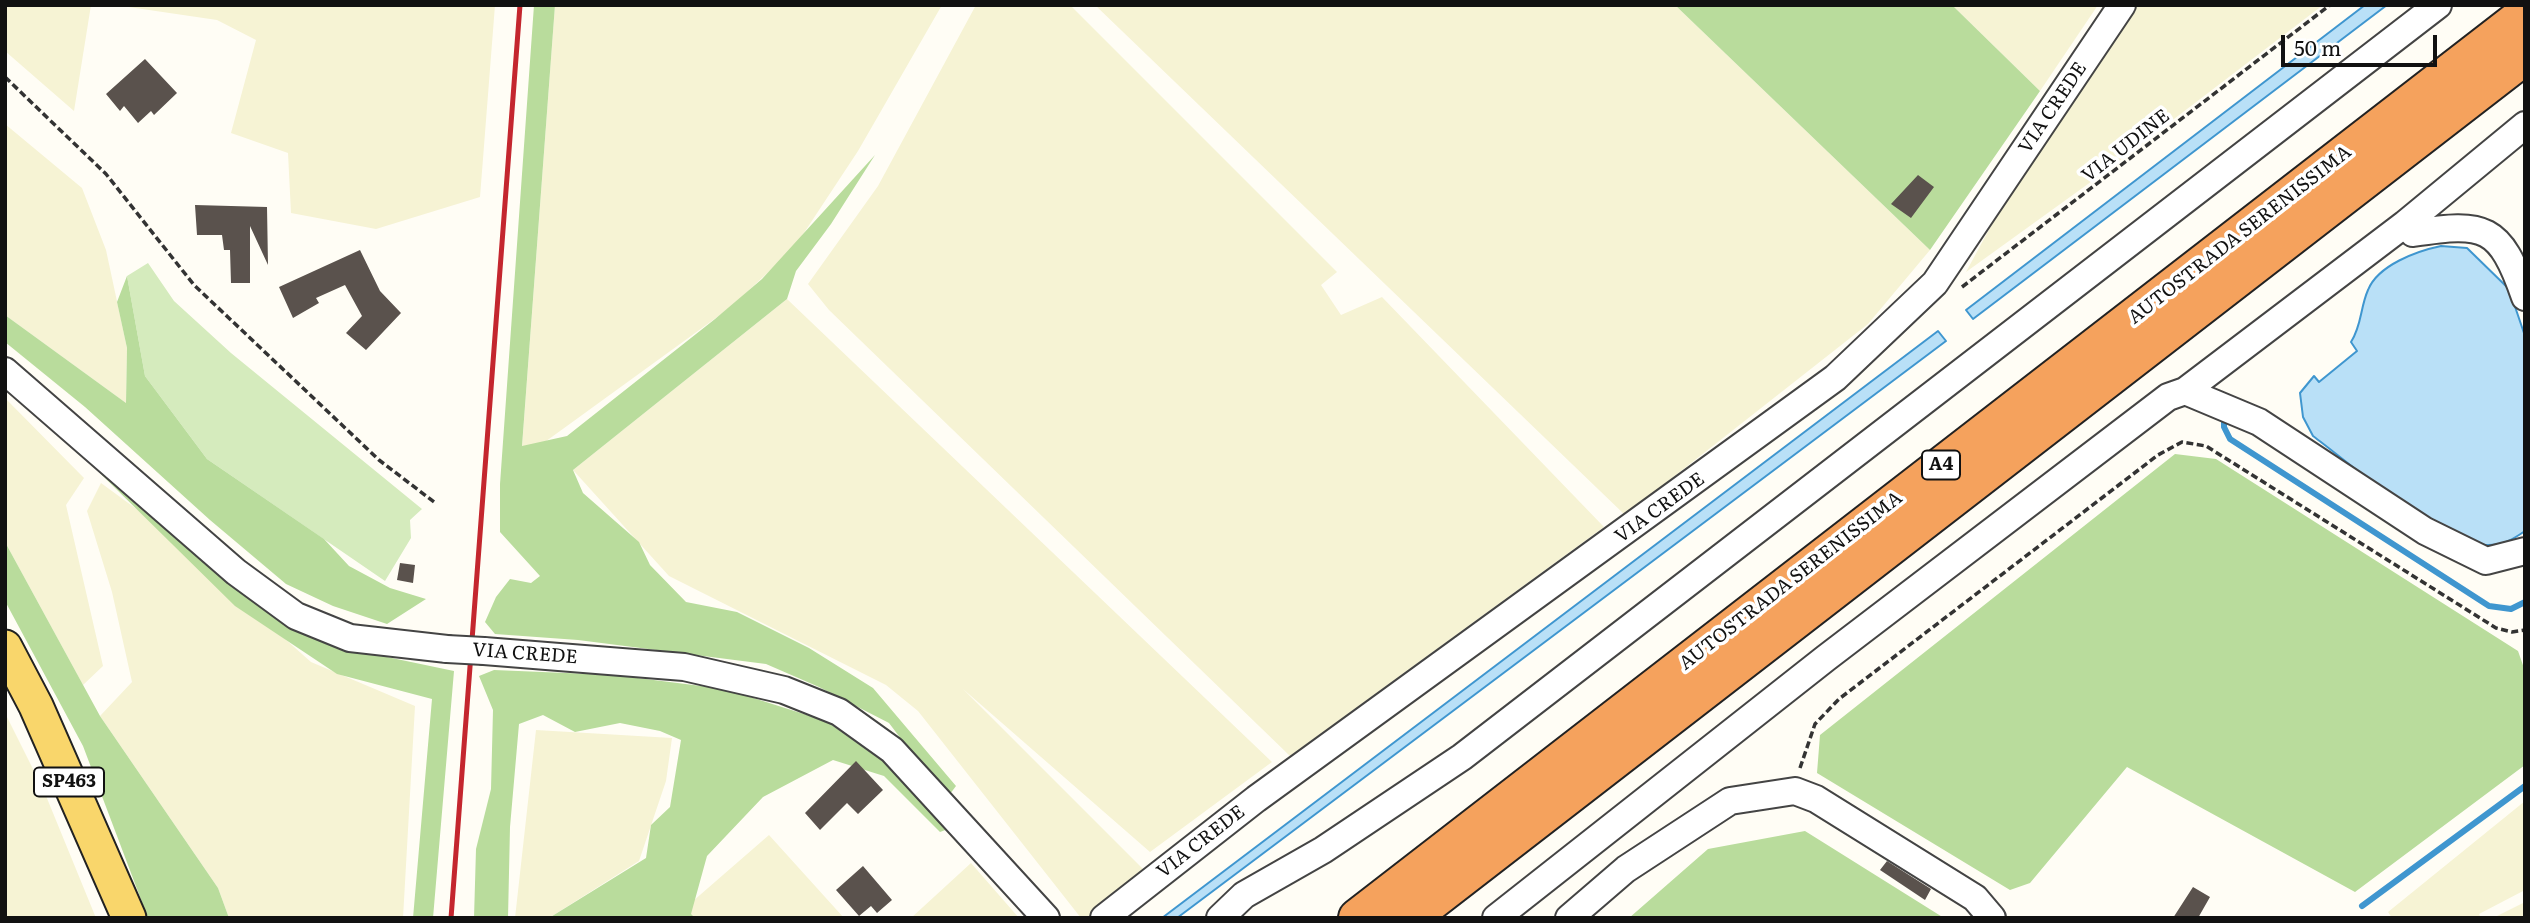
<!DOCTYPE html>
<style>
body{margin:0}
#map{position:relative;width:2530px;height:923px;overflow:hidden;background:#fffdf5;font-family:Literata,serif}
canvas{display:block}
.frame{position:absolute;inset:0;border:7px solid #111;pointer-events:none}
.scale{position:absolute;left:2281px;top:35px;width:156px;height:32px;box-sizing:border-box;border:4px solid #111;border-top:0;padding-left:9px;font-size:21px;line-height:24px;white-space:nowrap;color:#111;-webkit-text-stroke:5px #fff;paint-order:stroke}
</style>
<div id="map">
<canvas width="2530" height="923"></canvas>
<div class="frame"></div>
<div class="scale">50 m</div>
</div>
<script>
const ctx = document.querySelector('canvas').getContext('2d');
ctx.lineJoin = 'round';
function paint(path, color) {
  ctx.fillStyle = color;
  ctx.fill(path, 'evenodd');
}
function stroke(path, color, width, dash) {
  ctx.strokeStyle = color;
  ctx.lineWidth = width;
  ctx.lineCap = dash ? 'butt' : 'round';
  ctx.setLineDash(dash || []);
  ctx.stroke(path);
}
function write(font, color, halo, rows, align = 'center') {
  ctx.font = font + ' Literata,serif';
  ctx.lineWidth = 7;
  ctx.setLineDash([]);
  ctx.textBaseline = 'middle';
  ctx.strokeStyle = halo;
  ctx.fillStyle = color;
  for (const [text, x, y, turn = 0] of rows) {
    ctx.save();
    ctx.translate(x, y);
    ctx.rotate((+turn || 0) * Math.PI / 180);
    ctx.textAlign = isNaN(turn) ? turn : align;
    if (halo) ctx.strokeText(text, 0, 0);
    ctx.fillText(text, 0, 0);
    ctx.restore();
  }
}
const farmland = new Path2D(`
 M 5,5 L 91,5 L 74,111 L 5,51 Z
 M 115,5 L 495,5 L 480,197 L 376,229 L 291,213 L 288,153 L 231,133 L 256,40 L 217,20 Z
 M 555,5 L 942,5 L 858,151 L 794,248 L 731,307 L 538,447 L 522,447 Z
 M 976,5 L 1070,5 L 1337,272 L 1321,285 L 1341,315 L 1382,297 L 1604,527 L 1290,756 L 829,310 L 808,284 L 878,186 Z
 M 1095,5 L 1675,5 L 1930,250 L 1868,324 L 1625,515 Z
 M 1952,5 L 2098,5 L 2040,91 Z
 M 2135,5 L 2323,5 L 2106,171 L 1966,272 L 2043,130 L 2051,135 L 2058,125 L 2050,120 Z
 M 5,124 L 82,188 L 106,250 L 127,348 L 126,403 L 5,315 Z
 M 787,299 L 1272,762 L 1150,852 L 963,689 L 1146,872 L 1086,918 L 1081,918 L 918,711 L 886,685 L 669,576 L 573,470 Z
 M 5,398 L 84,478 L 66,505 L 103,666 L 83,685 L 5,542 Z
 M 101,483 L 150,519 L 311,662 L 415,706 L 403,918 L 229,918 L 218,888 L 100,716 L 132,682 L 112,592 L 87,511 Z
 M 5,713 L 44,791 L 96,918 L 5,918 Z
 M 536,730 L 672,738 L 666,781 L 639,861 L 549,918 L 515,918 Z
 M 2525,801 L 2525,890 L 2479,914 L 2481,918 L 2392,918 L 2388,912 Z
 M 769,835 L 844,918 L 694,918 L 685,908 Z
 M 971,863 L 1019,918 L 911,918 Z
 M 2525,902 L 2525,918 L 2493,918 Z`);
const green = new Path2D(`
 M 148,263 L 174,301 L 231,353 L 422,509 L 410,520 L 411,538 L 385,581 L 207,459 L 145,376 L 127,276 Z`);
const forest = new Path2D(`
 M 534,5 L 555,5 L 522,446 L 567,436 L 715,319 L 762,279 L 875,155 L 831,224 L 796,271 L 787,299 L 573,470 L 583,493 L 639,542 L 650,565 L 686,602 L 737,612 L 809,648 L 873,688 L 956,786 L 950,794 L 920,764 L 889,723 L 819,687 L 766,664 L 578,640 L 495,634 L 485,622 L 496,597 L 510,579 L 531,583 L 540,576 L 500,532 L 500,484 Z
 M 1675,5 L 1952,5 L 2040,91 L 1930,250 Z
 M 127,276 L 145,376 L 207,459 L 324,539 L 349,566 L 390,588 L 426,599 L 387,624 L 333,606 L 286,584 L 210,520 L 85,407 L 5,342 L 5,315 L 126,403 L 127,348 L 117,302 Z
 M 44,418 L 344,648 L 454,671 L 433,918 L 413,918 L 432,699 L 337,674 L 235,606 Z
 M 2175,454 L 2216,459 L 2518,651 L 2525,671 L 2525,765 L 2355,892 L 2127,767 L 2030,883 L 2010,890 L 1817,773 L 1820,735 Z
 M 5,542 L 100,716 L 218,888 L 229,918 L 148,918 L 83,746 L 5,601 Z
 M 494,670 L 614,675 L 725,689 L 826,721 L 898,772 L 948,829 L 940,832 L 884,776 L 833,760 L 763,797 L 707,856 L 691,914 L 695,918 L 549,918 L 646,858 L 651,825 L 670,807 L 681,740 L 660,731 L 620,723 L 575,732 L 543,715 L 519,724 L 510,827 L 508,918 L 474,918 L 476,849 L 491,789 L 493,710 L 479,676 Z
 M 1805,831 L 1944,918 L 1629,918 L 1708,849 Z`);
const water = new Path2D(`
 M 2365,5 L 2387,5 L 1973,319 L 1966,310 Z
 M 2441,246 L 2467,248 L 2509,289 L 2525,336 L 2525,531 C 2512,540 2502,546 2485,545 C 2441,543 2352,465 2313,436 L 2303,417 L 2300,393 L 2314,376 L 2319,382 L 2357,351 L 2351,342 C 2362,325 2360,308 2368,290 C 2378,265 2417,251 2441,246 Z
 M 1938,331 L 1946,341 L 1177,918 L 1162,918 Z`);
const stream = new Path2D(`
 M 2224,416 L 2224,427 L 2230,439 L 2489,606 L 2511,609 L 2525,602
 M 2362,906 L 2525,786`);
const building = new Path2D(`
 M 145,59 L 177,93 L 154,115 L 151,111 L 138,123 L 124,106 L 120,111 L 106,94 Z
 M 1918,175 L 1934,187 L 1911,218 L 1891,204 Z
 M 195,205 L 267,207 L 268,265 L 250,226 L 250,283 L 231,283 L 230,250 L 224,250 L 222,235 L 197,235 Z
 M 360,250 L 380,291 L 401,313 L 366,350 L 346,333 L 362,316 L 345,285 L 316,298 L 319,303 L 293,318 L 279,287 Z
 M 400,563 L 415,565 L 413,583 L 397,580 Z
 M 856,761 L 883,790 L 858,814 L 847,803 L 820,830 L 805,813 Z
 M 1887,861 L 1931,889 L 1925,900 L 1880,870 Z
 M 863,866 L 892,900 L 877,913 L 871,906 L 859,916 L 836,890 Z
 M 2193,887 L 2210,897 L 2198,918 L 2173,918 Z`);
const path = new Path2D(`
 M 5,77 L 106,174 L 194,285 L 379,460 L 434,502
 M 1962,287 L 2330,5
 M 1800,768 L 1815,724 L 1839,699 L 2158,455 L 2182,442 L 2206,446 L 2496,628 L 2512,632 L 2525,630`);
const minor = new Path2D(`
 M 2525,125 L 2405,224 L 2413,233 C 2485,222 2500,225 2525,297
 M 5,371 L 236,572 L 296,616 L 350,638 L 447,649
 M 2185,391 L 2405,224
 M 484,651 L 684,667 L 784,690 L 839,712 L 892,750 L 1046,918
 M 1104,918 L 1256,799 L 1835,378 L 1935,283 L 2122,5
 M 1220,918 L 1244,895 L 1323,850 L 1462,757 L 2438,5
 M 1496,918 L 1826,658 L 2168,397 L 2185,391 L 2259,422 L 2425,531 L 2486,561 L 2525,551
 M 1569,918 L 1626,869 L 1730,801 L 1795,791 L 1816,799 L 1975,898 L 1992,918`);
const major = new Path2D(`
 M 5,647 L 36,706 L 129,918`);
const highway = new Path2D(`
 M 1358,918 L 2525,15
 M 1409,918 L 2525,55`);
const rail = new Path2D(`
 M 451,918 L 520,5`);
const minorBridge = new Path2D(`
 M 447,649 L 484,651`);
const shields = [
 [1941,465,38],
 [69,782,70]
];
const shieldNames = [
 ["A4",1941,465],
 ["SP463",69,782]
];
const streetNames = [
 ["VIA CREDE",2053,108,-56],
 ["VIA UDINE",2126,146,-38],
 ["AUTOSTRADA SERENISSIMA",2240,235,-38],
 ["VIA CREDE",1660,508,-36],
 ["AUTOSTRADA SERENISSIMA",1791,581,-38],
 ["VIA CREDE",525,654,4],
 ["VIA CREDE",1201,842,-38]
];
paint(farmland, '#f6f3d4');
paint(green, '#d5ebbd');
paint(forest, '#b9dc9c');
paint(water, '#b9e0f7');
stroke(water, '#3f96cf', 2);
stroke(stream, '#3f96cf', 6);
paint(building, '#5a524d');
stroke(minor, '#444', 30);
stroke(major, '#222', 37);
stroke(highway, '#222', 42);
stroke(path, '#333', 3.5, [7, 3.5]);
stroke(minor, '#fff', 26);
stroke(major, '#f9d66b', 33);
stroke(highway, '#f5a25d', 38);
stroke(rail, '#c4262e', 5);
stroke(minorBridge, '#444', 30, []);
stroke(minorBridge, '#fff', 26);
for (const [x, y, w] of shields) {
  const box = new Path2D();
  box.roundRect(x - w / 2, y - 14.5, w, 29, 5);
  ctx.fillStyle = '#fff';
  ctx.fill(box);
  stroke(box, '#111', 2);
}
write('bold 18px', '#111', null, shieldNames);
write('19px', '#111', '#fff', streetNames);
</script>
